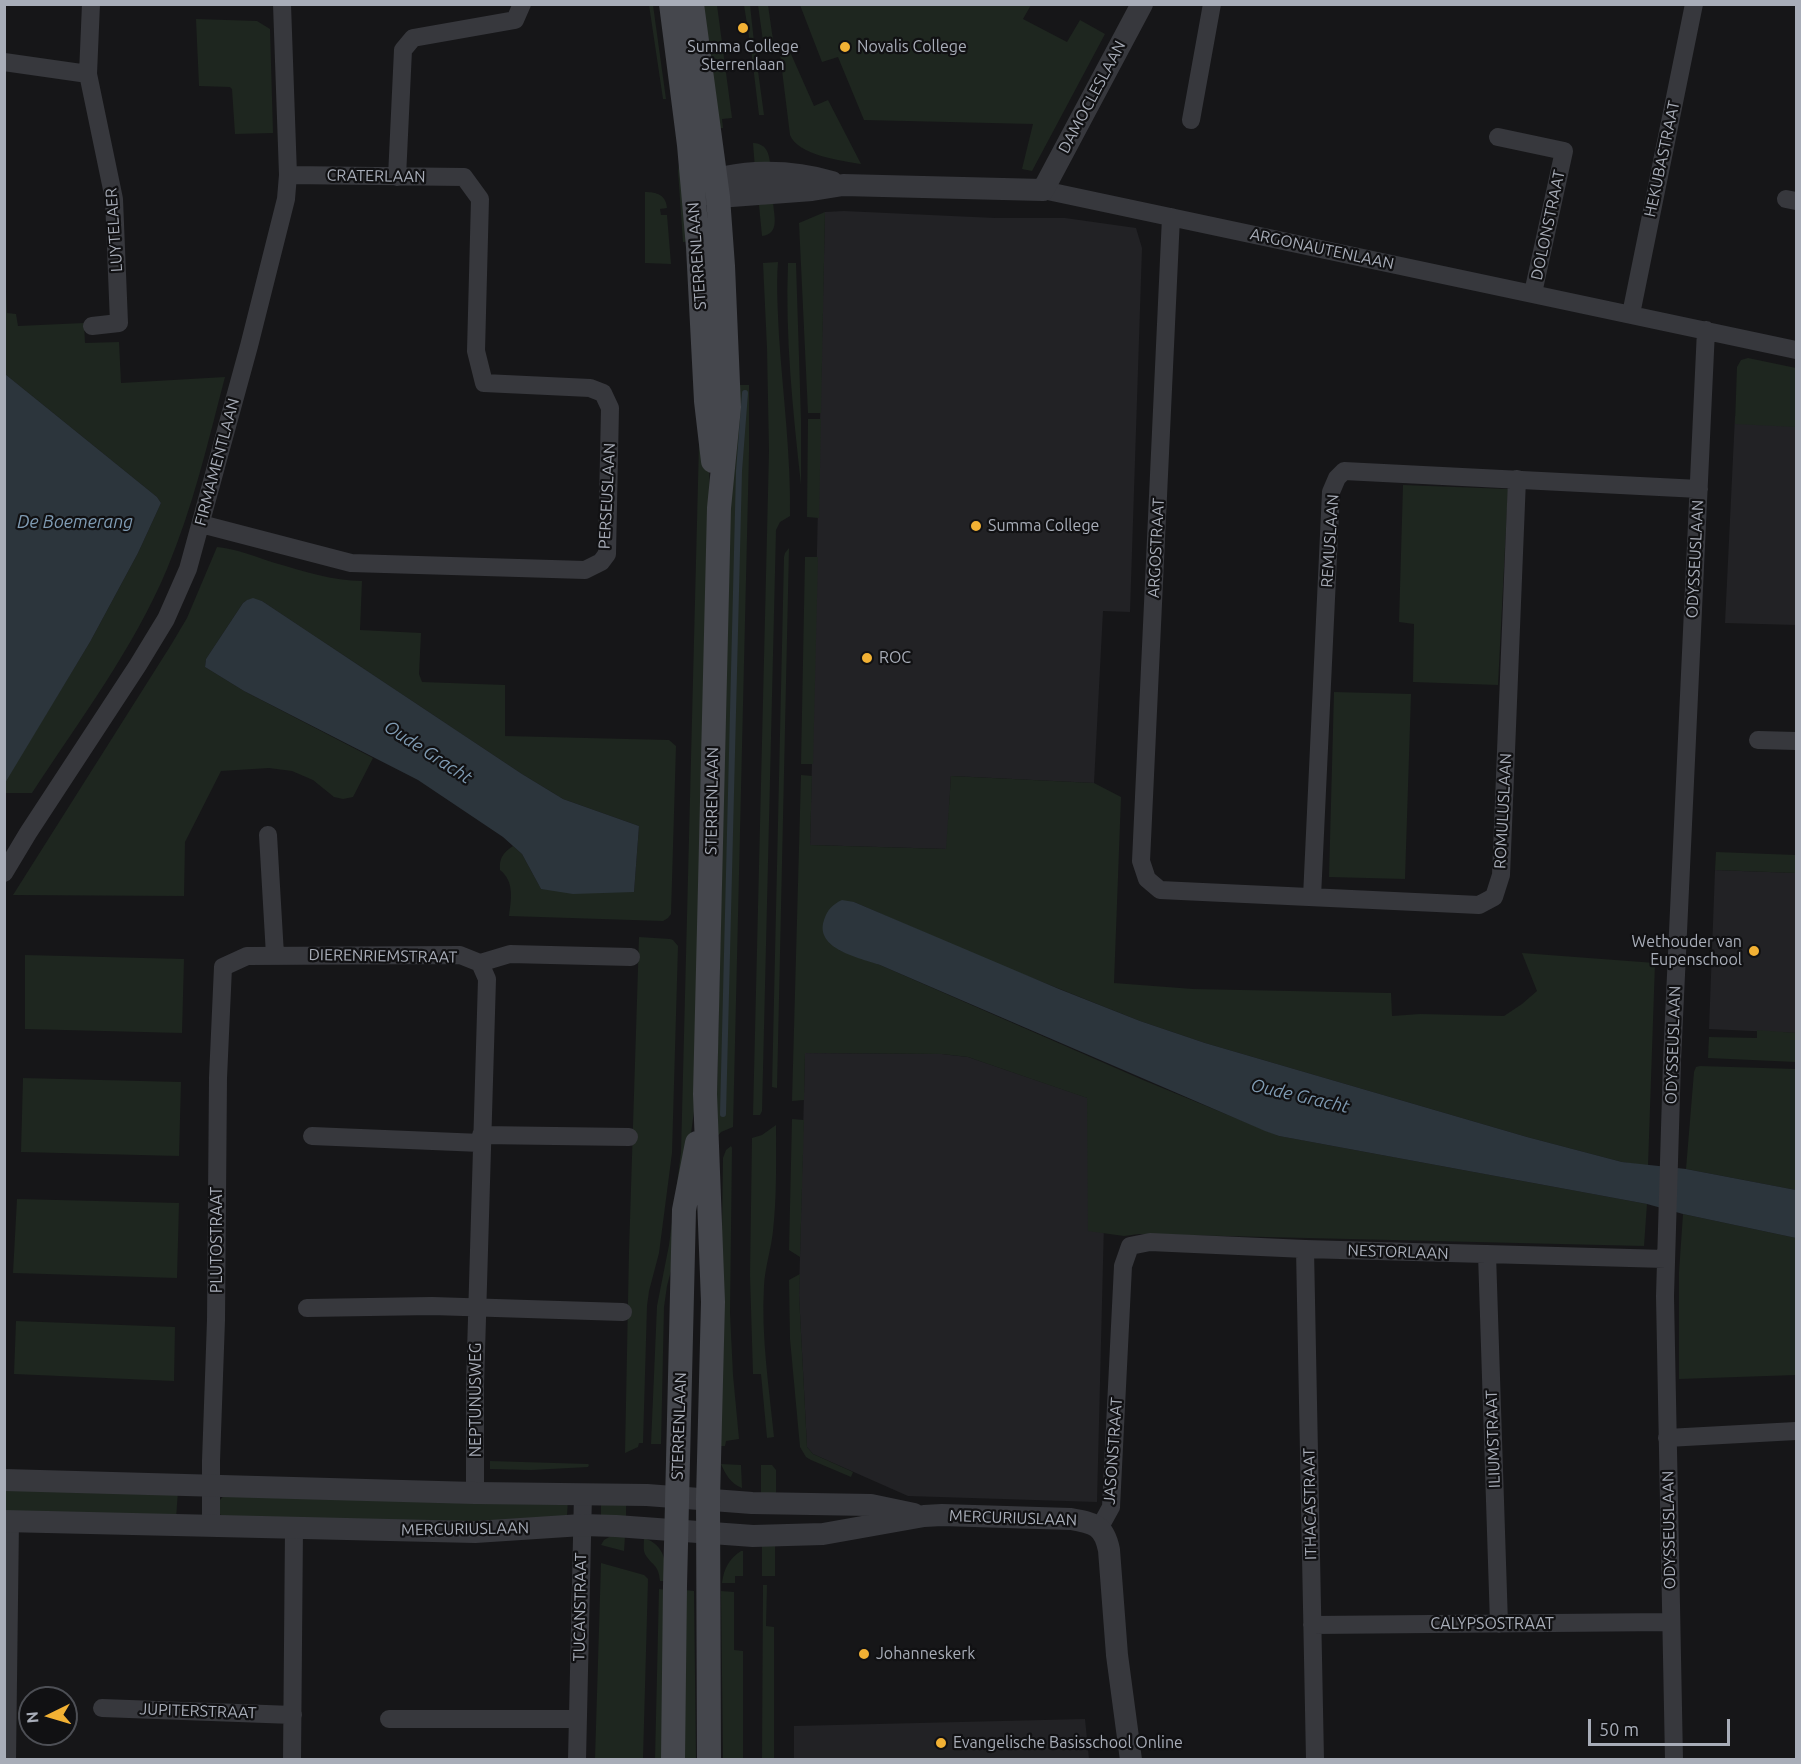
<!DOCTYPE html>
<style>
body{margin:0}
#map{position:relative;width:1801px;height:1764px;overflow:hidden;background:#161618;font-family:Ubuntu,sans-serif}
canvas{display:block}
.frame{position:absolute;inset:0;border:6px solid #a8adb8;pointer-events:none}
.north{position:absolute;left:18px;top:1686px;width:60px;height:60px;box-sizing:border-box;background:#111113;border:2px solid #4d4f55;border-radius:50%;rotate:265deg;font-size:16px;font-weight:700;line-height:24px;text-align:center;color:#a8adb8}
.north::after{content:'';display:block;margin:auto;width:21px;height:27px;background:#f2b134;clip-path:polygon(50% 0,100% 100%,50% 72%,0 100%)}
.scale{position:absolute;left:1588px;top:1719px;width:142px;height:27px;box-sizing:border-box;border:3px solid #a8adb8;border-top:0;padding-left:8px;font-size:18px;line-height:21px;white-space:nowrap;color:#a8adb8;-webkit-text-stroke:4px #111113;paint-order:stroke}
</style>
<div id="map">
<canvas width="1801" height="1764"></canvas>
<div class="frame"></div>
<div class="north">N</div>
<div class="scale">50 m</div>
</div>
<script>
const ctx = document.querySelector('canvas').getContext('2d');
ctx.lineJoin = 'round';
function paint(path, color) {
  ctx.fillStyle = color;
  ctx.fill(path, 'evenodd');
}
function stroke(path, color, width, dash) {
  ctx.strokeStyle = color;
  ctx.lineWidth = width;
  ctx.lineCap = dash ? 'butt' : 'round';
  ctx.setLineDash(dash || []);
  ctx.stroke(path);
}
function write(font, color, halo, rows, align = 'center') {
  ctx.font = font + ' Ubuntu,sans-serif';
  ctx.lineWidth = 4.5;
  ctx.setLineDash([]);
  ctx.textBaseline = 'middle';
  ctx.strokeStyle = halo;
  ctx.fillStyle = color;
  for (const [text, x, y, turn = 0] of rows) {
    ctx.save();
    ctx.translate(x, y);
    ctx.rotate((+turn || 0) * Math.PI / 180);
    ctx.textAlign = isNaN(turn) ? turn : align;
    if (halo) ctx.strokeText(text, 0, 0);
    ctx.fillText(text, 0, 0);
    ctx.restore();
  }
}
const built = new Path2D(`
 M 844,211 L 995,218 L 1065,218 L 1136,228 L 1142,248 L 1130,612 L 1103,611 L 1094,783 L 951,776 L 947,849 L 810,845 L 825,212 Z
 M 1735,416 L 1796,421 L 1796,625 L 1725,623 Z
 M 1715,870 L 1796,873 L 1796,1033 L 1709,1029 Z
 M 805,1053 L 942,1054 L 968,1057 L 1088,1098 L 1106,1143 L 1097,1502 L 908,1496 L 813,1454 L 807,1447 L 799,1295 Z
 M 1085,1719 L 1089,1759 L 794,1759 L 794,1726 Z`);
const green = new Path2D(`
 M 649,5 L 653,5 L 666,99 L 663,99 Z
 M 698,5 L 717,5 L 732,118 L 722,119 L 723,128 L 717,128 Z
 M 744,5 L 750,5 L 754,42 L 750,43 Z
 M 758,5 L 768,5 L 773,40 L 763,41 Z
 M 800,5 L 1031,5 L 1023,19 L 1067,42 L 1080,20 L 1105,34 L 1032,171 L 1022,169 L 1033,124 L 864,120 L 838,57 L 822,62 Z
 M 196,19 L 257,21 L 270,29 L 273,133 L 235,134 L 232,89 L 230,87 L 199,86 Z
 M 787,45 L 814,106 L 828,100 L 861,164 C 843,161 797,155 790,135 L 779,46 Z
 M 751,49 L 755,49 L 764,115 L 759,115 Z
 M 753,143 C 769,144 769,156 771,169 L 755,169 Z
 M 680,158 L 693,241 L 683,242 L 678,171 Z
 M 645,192 C 657,192 666,195 667,208 L 660,209 L 661,215 L 667,215 L 671,264 L 645,263 Z
 M 773,202 C 774,216 780,234 762,236 L 759,205 Z
 M 825,212 L 821,413 L 808,413 L 799,223 Z
 M 778,262 C 776,287 778,311 779,336 C 783,396 791,456 790,516 L 780,522 L 776,530 L 762,1111 L 760,1115 L 753,1115 L 769,451 L 767,348 L 763,263 Z
 M 788,263 L 796,263 L 801,420 L 801,485 C 793,411 785,337 788,263 Z
 M 5,269 L 7,313 L 16,314 L 18,326 L 84,323 L 85,343 L 119,342 L 121,383 L 225,377 C 208,442 193,507 167,569 C 134,648 79,721 32,793 L 5,793 L 4,783 L 90,642 L 138,553 L 161,503 L 157,497 L 5,374 Z
 M 1748,358 L 1796,368 L 1796,427 L 1735,424 L 1737,367 L 1741,360 Z
 M 739,385 L 749,385 L 749,452 L 733,1127 L 721,1132 L 716,1138 L 730,471 Z
 M 808,419 L 821,419 L 819,518 L 807,517 Z
 M 698,421 L 709,469 L 710,489 L 694,1111 L 675,1255 L 667,1286 L 664,1307 L 661,1444 L 651,1444 L 657,1306 L 669,1245 L 681,1153 L 699,443 Z
 M 1403,485 L 1508,489 L 1498,685 L 1413,682 L 1414,624 L 1399,622 Z
 M 217,547 C 237,549 256,557 275,563 C 303,571 333,581 362,581 L 360,630 L 421,633 L 419,674 L 422,682 L 505,685 L 505,736 L 669,740 L 676,746 L 671,914 L 668,918 L 663,921 L 509,916 C 511,900 515,882 500,870 C 499,858 503,853 513,846 L 522,854 L 541,889 L 634,892 L 639,826 L 563,799 L 522,774 L 262,601 C 254,599 250,597 243,603 L 206,659 L 205,667 L 244,691 L 373,758 L 353,797 L 343,799 L 334,797 L 313,780 L 292,771 L 269,768 L 221,771 L 185,842 L 184,896 L 13,895 L 171,645 L 187,618 Z
 M 789,548 L 777,1088 L 772,1087 L 784,557 L 785,553 Z
 M 805,557 L 818,557 L 813,764 L 801,764 Z
 M 1334,692 L 1411,694 L 1405,879 L 1329,877 Z
 M 801,775 L 812,776 L 810,845 L 946,849 L 951,776 L 1094,783 L 1121,797 L 1114,983 L 1193,989 L 1389,993 L 1391,993 L 1392,1016 L 1420,1014 L 1504,1016 L 1522,1004 L 1537,991 L 1522,953 L 1655,963 L 1648,1166 L 1622,1162 L 1527,1137 L 1205,1043 L 1140,1021 L 992,962 L 854,902 L 839,950 L 880,965 L 1143,1080 L 1279,1136 L 1647,1204 L 1644,1246 L 1139,1234 L 1124,1236 L 1088,1231 L 1087,1098 L 968,1057 L 942,1054 L 805,1053 L 804,1100 L 792,1101 Z
 M 1716,852 L 1796,855 L 1796,873 L 1715,870 Z
 M 639,937 L 670,939 L 673,940 L 678,946 L 672,1153 L 659,1253 L 649,1291 L 647,1306 L 643,1443 L 639,1443 L 638,1447 L 625,1453 L 629,1251 Z
 M 25,955 L 184,959 L 182,1033 L 25,1029 Z
 M 1757,1030 L 1796,1033 L 1796,1062 L 1708,1058 L 1709,1037 L 1757,1038 Z
 M 1700,1066 L 1796,1069 L 1796,1190 L 1686,1169 L 1694,1072 L 1696,1067 Z
 M 23,1078 L 181,1082 L 179,1156 L 21,1152 Z
 M 792,1119 L 804,1120 L 800,1257 L 789,1250 Z
 M 776,1125 C 776,1160 777,1196 773,1231 C 771,1250 765,1267 764,1286 C 761,1336 769,1387 774,1437 L 767,1438 L 761,1374 L 753,1374 L 750,1275 L 752,1138 L 762,1135 Z
 M 731,1146 L 732,1148 L 730,1313 L 733,1375 L 739,1439 L 726,1441 L 725,1446 L 719,1446 L 723,1158 L 726,1150 Z
 M 17,1199 L 179,1203 L 177,1278 L 13,1273 Z
 M 1683,1214 L 1796,1238 L 1796,1375 L 1679,1379 L 1679,1272 Z
 M 800,1274 L 799,1295 L 807,1447 L 813,1454 L 853,1472 L 851,1477 L 811,1460 L 806,1457 L 800,1447 L 790,1339 L 789,1280 Z
 M 16,1321 L 175,1327 L 174,1381 L 14,1374 Z
 M 490,1461 L 588,1464 L 589,1465 L 588,1467 L 531,1470 L 490,1469 Z
 M 721,1464 L 741,1465 L 742,1488 C 730,1483 726,1475 721,1464 Z
 M 761,1465 L 772,1465 L 776,1470 L 776,1494 L 761,1494 Z
 M 5,1485 L 178,1491 L 176,1519 L 5,1516 Z
 M 226,1493 L 568,1499 L 567,1516 L 499,1526 L 226,1520 L 220,1514 L 220,1500 Z
 M 601,1500 L 626,1500 L 626,1517 L 601,1516 Z
 M 611,1536 L 625,1536 L 624,1551 L 601,1545 L 604,1540 Z
 M 644,1538 C 665,1545 666,1562 667,1581 L 660,1581 C 659,1564 651,1565 645,1554 C 643,1550 644,1543 644,1538 Z
 M 762,1542 L 775,1542 L 775,1576 L 762,1576 Z
 M 741,1551 L 743,1551 L 743,1576 L 735,1576 L 735,1583 L 722,1583 C 724,1568 729,1559 741,1551 Z
 M 601,1563 L 644,1575 L 648,1579 L 643,1759 L 595,1759 Z
 M 763,1585 L 767,1585 L 766,1626 L 774,1627 L 774,1759 L 762,1759 Z
 M 659,1589 L 666,1590 L 662,1759 L 655,1760 Z
 M 685,1590 L 694,1591 L 696,1759 L 681,1760 Z
 M 721,1591 L 734,1592 L 734,1650 L 743,1651 L 743,1759 L 723,1759 Z`);
const water = new Path2D(`
 M 5,374 L 157,497 L 161,503 L 138,553 L 90,642 L 5,783 Z
 M 253,598 L 262,601 L 522,774 L 563,799 L 639,826 L 634,892 L 573,894 L 541,889 L 522,854 L 503,837 L 418,780 L 244,691 L 205,667 L 206,659 L 243,603 L 247,600 Z
 M 842,900 L 854,902 L 1059,989 L 1140,1021 L 1205,1043 L 1527,1137 L 1622,1162 L 1686,1169 L 1796,1190 L 1796,1238 L 1683,1214 L 1647,1204 L 1279,1136 L 1265,1131 L 880,965 C 860,958 814,949 824,920 C 827,910 833,904 842,900 Z`);
const stream = new Path2D(`
 M 723,1114 L 739,471 L 745,393`);
const minor = new Path2D(`
 M 4,62 L 88,74 L 114,199 L 119,323 L 92,326
 M 88,74 L 91,4
 M 1191,120 L 1212,4
 M 1498,137 L 1564,151 L 1533,293
 M 397,177 L 403,50 L 413,38 L 515,20 L 522,4
 M 1043,190 L 1796,350
 M 1786,199 L 1796,201
 M 1171,217 L 1141,861 L 1147,879 L 1160,890 L 1479,905 L 1494,897 L 1501,875 L 1517,479
 M 1631,314 L 1694,4
 M 201,524 L 351,563 L 585,570 L 601,562 L 607,554 L 610,408 L 603,393 L 590,388 L 484,383 L 476,351 L 480,199 L 464,177 L 288,175
 M 1758,740 L 1796,741
 M 268,835 L 275,955
 M 4,873 L 28,833 L 138,665 L 166,619 L 188,569 L 249,346 L 286,199 L 288,175 L 282,4
 M 1312,897 L 1331,492 L 1337,478 L 1344,471 L 1699,489
 M 481,1135 L 629,1137
 M 312,1136 L 481,1143
 M 1305,1249 L 1315,1760
 M 1487,1254 L 1499,1624
 M 307,1308 L 432,1306 L 623,1312
 M 1667,1438 L 1796,1431
 M 475,1493 L 475,1386 L 487,979 L 480,963
 M 211,1525 L 211,1461 L 216,1320 L 218,1078 L 223,967 L 247,956 L 460,955 L 480,963 L 510,954 L 631,957
 M 1100,1527 L 1111,1507 L 1123,1266 L 1130,1246 L 1150,1242 L 1305,1249 L 1666,1259
 M 1312,1625 L 1671,1622
 M 102,1708 L 293,1715
 M 389,1719 L 577,1719
 M 7,1760 L 10,1521
 M 292,1760 L 294,1528
 M 577,1760 L 583,1494
 M 1674,1760 L 1665,1296 L 1672,1061 L 1706,330`);
const tertiary = new Path2D(`
 M 700,186 C 737,168 792,170 832,182
 M 701,192 L 718,197 L 812,190 L 843,185 L 1043,190 L 1142,4
 M 4,1480 L 475,1493 L 647,1495 L 752,1503 L 871,1505 L 914,1514
 M 4,1521 L 475,1532 L 582,1525 L 616,1526 L 753,1536 L 823,1534 L 924,1516 L 942,1515 L 1071,1519 C 1094,1523 1104,1525 1109,1550 L 1117,1655 L 1131,1760`);
const secondary = new Path2D(`
 M 671,4 L 689,145 L 698,247 L 706,401 L 713,461
 M 692,4 L 718,197 L 723,266 L 729,407 L 719,508 L 705,1094 L 713,1302 L 708,1499 L 709,1760
 M 673,1760 L 675,1586 L 684,1210 L 697,1143`);
const markers = [
 [743,28,6,"#f2b134"],
 [845,47,6,"#f2b134"],
 [976,526,6,"#f2b134"],
 [867,658,6,"#f2b134"],
 [1754,951,6,"#f2b134"],
 [864,1654,6,"#f2b134"],
 [941,1743,6,"#f2b134"]
];
const poiNames = [
 ["Summa College",743,47,"center"],
 ["Sterrenlaan",743,65,"center"],
 ["Novalis College",857,47],
 ["Summa College",988,526],
 ["ROC",879,658],
 ["Wethouder van",1742,942,"right"],
 ["Eupenschool",1742,960,"right"],
 ["Johanneskerk",876,1654],
 ["Evangelische Basisschool Online",953,1743]
];
const streetNames = [
 ["DAMOCLESLAAN",1092,97,-62],
 ["HEKUBASTRAAT",1662,159,-78],
 ["CRATERLAAN",376,176,1],
 ["DOLONSTRAAT",1548,225,-78],
 ["LUYTELAER",114,230,-94],
 ["ARGONAUTENLAAN",1322,249,12],
 ["STERRENLAAN",697,256,-94],
 ["FIRMAMENTLAAN",217,462,-75],
 ["PERSEUSLAAN",607,496,-87],
 ["REMUSLAAN",1330,541,-86],
 ["ARGOSTRAAT",1156,548,-87],
 ["ODYSSEUSLAAN",1695,559,-87],
 ["STERRENLAAN",712,801,-89],
 ["ROMULUSLAAN",1503,811,-87],
 ["DIERENRIEMSTRAAT",383,956,1],
 ["ODYSSEUSLAAN",1673,1045,-88],
 ["PLUTOSTRAAT",217,1240,-90],
 ["NESTORLAAN",1398,1252,2],
 ["NEPTUNUSWEG",476,1400,-90],
 ["STERRENLAAN",679,1426,-88],
 ["ILIUMSTRAAT",1493,1439,-92],
 ["JASONSTRAAT",1113,1451,-86],
 ["ITHACASTRAAT",1310,1504,-91],
 ["MERCURIUSLAAN",1013,1518,2],
 ["MERCURIUSLAAN",465,1529,-1],
 ["ODYSSEUSLAAN",1669,1530,-91],
 ["TUCANSTRAAT",580,1607,-89],
 ["CALYPSOSTRAAT",1492,1624],
 ["JUPITERSTRAAT",198,1711,2]
];
const waterNames = [
 ["De Boemerang",75,522],
 ["Oude Gracht",428,752,33],
 ["Oude Gracht",1300,1096,13]
];
paint(built, '#222225');
paint(green, '#1e261f');
paint(water, '#2c353c');
stroke(stream, '#2c353c', 6);
stroke(minor, '#37383d', 18);
stroke(tertiary, '#37383d', 22);
stroke(secondary, '#45474d', 24);
for (const [x, y, r, color] of markers) {
  const dot = new Path2D();
  dot.arc(x, y, r, 0, 2 * Math.PI);
  ctx.fillStyle = color;
  ctx.fill(dot);
  stroke(dot, '#111113', 2);
}
write('16px', '#a8adb8', '#111113', poiNames, 'left');
write('16px', '#a8adb8', '#111113', streetNames);
write('italic 18px', '#7f9bb3', '#111113', waterNames);
</script>
